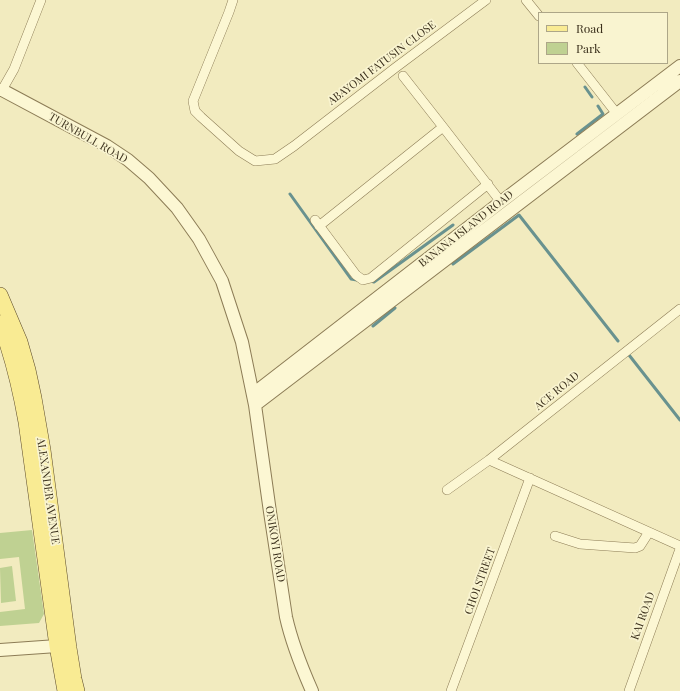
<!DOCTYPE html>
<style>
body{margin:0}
#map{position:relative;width:680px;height:691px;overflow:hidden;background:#f2ebbf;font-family:"Playfair Display",serif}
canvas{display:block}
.legend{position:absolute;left:538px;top:12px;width:130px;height:52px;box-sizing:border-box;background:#f9f4d0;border:1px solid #ada688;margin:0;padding:5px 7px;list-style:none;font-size:12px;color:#3b301c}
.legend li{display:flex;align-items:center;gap:8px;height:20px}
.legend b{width:20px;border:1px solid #ada688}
</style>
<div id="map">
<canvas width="680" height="691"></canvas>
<ul class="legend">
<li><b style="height:5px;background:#f9eb93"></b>Road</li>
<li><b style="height:11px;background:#bfd192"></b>Park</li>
</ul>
</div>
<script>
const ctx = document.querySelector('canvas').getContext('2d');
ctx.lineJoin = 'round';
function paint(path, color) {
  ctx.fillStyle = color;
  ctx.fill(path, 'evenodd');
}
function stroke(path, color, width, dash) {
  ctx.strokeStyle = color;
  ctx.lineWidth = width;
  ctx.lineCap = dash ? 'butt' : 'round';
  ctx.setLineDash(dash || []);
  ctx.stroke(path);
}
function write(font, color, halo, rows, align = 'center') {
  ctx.font = font + ' "Playfair Display",serif';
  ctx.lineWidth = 3.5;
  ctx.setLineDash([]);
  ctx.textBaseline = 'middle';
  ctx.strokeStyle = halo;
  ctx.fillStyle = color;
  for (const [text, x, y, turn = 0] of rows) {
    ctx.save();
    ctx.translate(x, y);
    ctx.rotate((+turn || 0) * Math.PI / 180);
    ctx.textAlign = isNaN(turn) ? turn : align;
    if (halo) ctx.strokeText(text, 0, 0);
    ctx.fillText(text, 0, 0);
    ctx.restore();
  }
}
const green = new Path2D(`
 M 32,530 L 44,614 L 39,623 L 0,626 L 0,612 L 25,609 L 19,557 L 0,559 L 0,533 Z
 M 12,566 L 16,601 L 1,603 L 0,568 Z`);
const stream = new Path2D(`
 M 585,87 L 592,97
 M 577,134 L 603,114 L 598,106
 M 290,194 L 351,279 L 357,280
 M 453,264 L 519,215 L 618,341
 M 371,281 L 374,282 L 453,225
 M 373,326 L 395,308
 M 629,355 L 680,420`);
const minor = new Path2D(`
 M 233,0 L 229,12 L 193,101 L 195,111 L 201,117 L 239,151 L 255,161 L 275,159 L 294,146 L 395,68 L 486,0
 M 526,0 L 539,16
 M 577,63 L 617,114
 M 403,76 L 443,127 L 501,202
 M 2,90 L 14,69 L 41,0
 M 315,220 L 356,275 L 363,280 L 371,278 L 488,184
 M 319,226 L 443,127
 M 489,460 L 680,546
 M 447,490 L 489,460 L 680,309
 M 555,536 L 580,544 L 635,548 L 640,546 L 649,532
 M 451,691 L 530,478
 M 629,691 L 680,549`);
const tertiary = new Path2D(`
 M 0,90 L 2,90 L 107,146 L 128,160 L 149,178 L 177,208 L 199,239 L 222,281 L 242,342 L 255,405 L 270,512 L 286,617 C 292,644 301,666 312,691
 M 253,394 L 501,202 L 680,66
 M 255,405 L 680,81
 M 0,650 L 57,646`);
const primary = new Path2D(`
 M 0,295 L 20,342 L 28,370 L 34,398 L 43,450 L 69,648 L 74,679 L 77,691
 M 0,323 C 12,355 20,388 26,422 L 57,646 L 65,691`);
const streetNames = [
 ["ABAYOMI FATUSIN CLOSE",382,63,-37],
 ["TURNBULL ROAD",88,138,30],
 ["BANANA ISLAND ROAD",466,229,-38],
 ["ACE ROAD",557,391,-39],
 ["ALEXANDER AVENUE",48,491,82],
 ["ONIKOYI ROAD",275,544,81],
 ["CHOI STREET",480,581,-70],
 ["KAI ROAD",643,616,-70]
];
paint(green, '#bfd192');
stroke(stream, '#69928f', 3);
stroke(minor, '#8c7c56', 10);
stroke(tertiary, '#8c7c56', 14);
stroke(primary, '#5a492a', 16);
stroke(minor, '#fcf7d3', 9);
stroke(tertiary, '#fcf7d3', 12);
stroke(primary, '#f9eb93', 15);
write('11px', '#3b301c', '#f9f4d0', streetNames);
</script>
